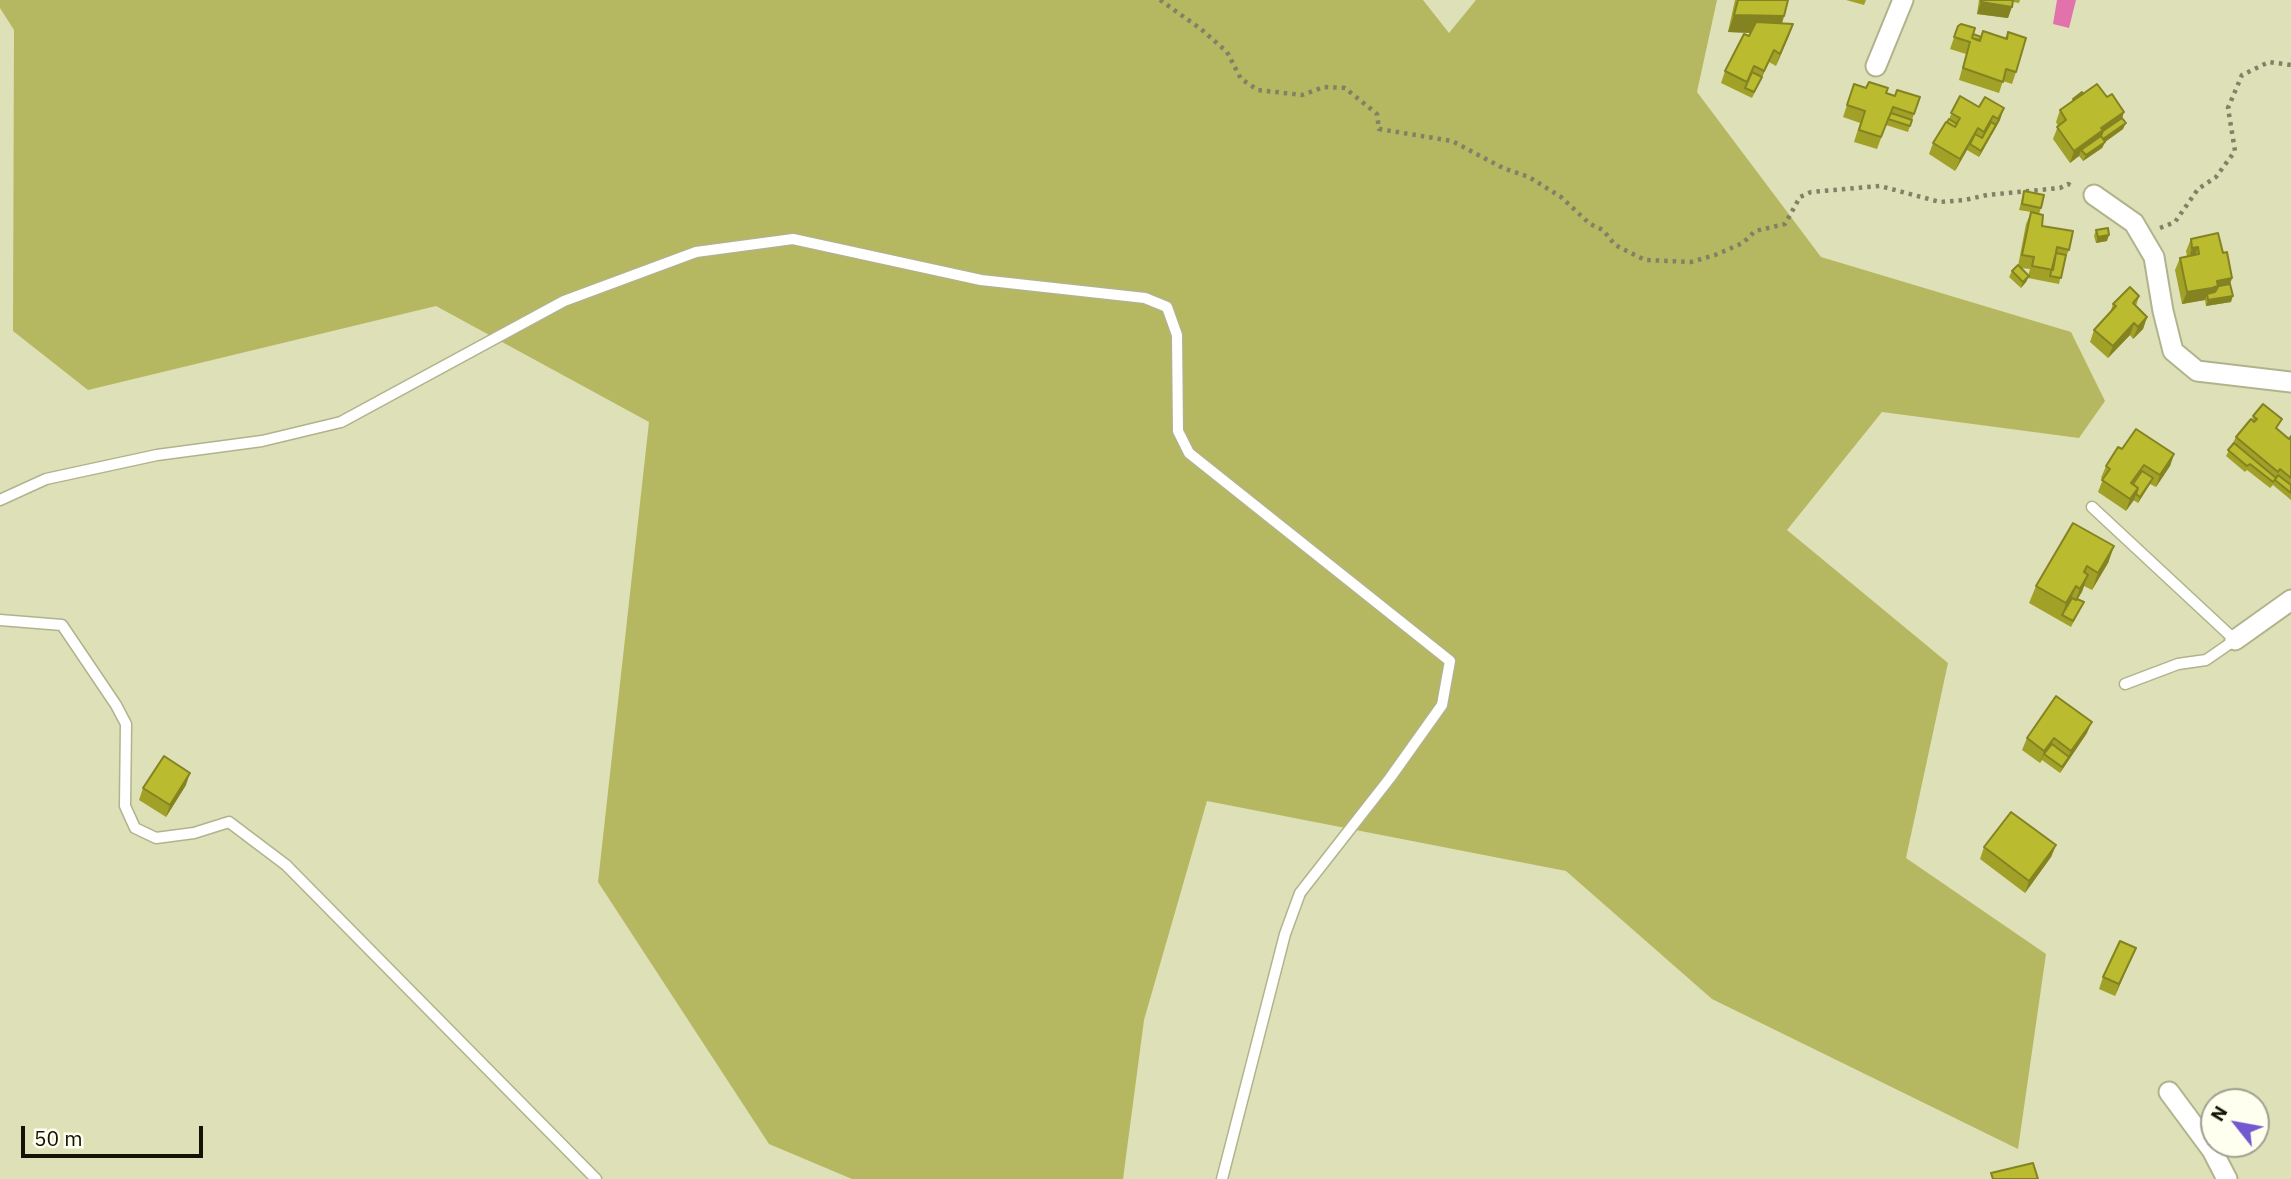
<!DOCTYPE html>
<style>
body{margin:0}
#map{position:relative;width:2291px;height:1179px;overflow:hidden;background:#dee0b8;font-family:"IBM Plex Sans",sans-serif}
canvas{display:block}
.north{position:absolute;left:2200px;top:1088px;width:70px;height:70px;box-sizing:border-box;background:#feffef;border:2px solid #a0a091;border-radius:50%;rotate:301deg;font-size:19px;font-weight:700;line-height:28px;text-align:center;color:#121205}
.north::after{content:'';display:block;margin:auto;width:24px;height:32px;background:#7358d2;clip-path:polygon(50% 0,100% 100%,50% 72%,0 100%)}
.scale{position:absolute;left:21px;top:1126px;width:182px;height:32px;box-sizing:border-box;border:4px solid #121205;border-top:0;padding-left:9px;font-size:21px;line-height:24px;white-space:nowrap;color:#121205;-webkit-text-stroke:5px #feffef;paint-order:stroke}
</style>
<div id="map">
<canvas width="2291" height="1179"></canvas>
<div class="north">N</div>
<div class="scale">50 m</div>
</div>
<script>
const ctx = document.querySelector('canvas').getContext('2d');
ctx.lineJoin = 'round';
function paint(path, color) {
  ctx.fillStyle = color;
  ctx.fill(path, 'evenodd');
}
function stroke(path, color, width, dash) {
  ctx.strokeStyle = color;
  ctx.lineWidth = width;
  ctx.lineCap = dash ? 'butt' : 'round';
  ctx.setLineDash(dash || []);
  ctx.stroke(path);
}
const green = new Path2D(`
 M 0,0 L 1423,0 L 1449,33 L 1476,0 L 1717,0 L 1697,92 L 1821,257 L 2071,332 L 2105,401 L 2079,438 L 1882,412 L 1787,530 L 1948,663 L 1906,858 L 2046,954 L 2018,1149 L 1712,999 L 1566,871 L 1207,801 L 1144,1020 L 1123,1179 L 852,1179 L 769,1144 L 598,882 L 649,422 L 436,306 L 88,390 L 13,331 L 14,30 L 0,8 Z`);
const water = new Path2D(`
 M 2057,0 L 2076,0 L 2069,28 L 2053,24 Z`);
const path = new Path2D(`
 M 1160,0 L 1201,29 L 1227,52 L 1241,79 L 1258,90 L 1302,95 L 1324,87 L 1345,88 L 1377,114 L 1379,129 L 1452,141 L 1503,168 L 1529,177 L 1561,197 L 1590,224 L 1603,230 L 1615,245 L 1645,260 L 1691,262 L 1715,255 L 1743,243 L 1755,231 L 1785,224 L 1800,197 L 1811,192 L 1880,186 L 1940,202 L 1965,200 L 1987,195 L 2060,188 L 2068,184 L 2075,187
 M 2160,228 L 2175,222 L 2198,189 L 2216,177 L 2235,151 L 2228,108 L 2242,75 L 2269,62 L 2291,65`);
const lane = new Path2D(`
 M 0,500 L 46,479 L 157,455 L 262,441 L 341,422 L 564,301 L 696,252 L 793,239 L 981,280 L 1145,298 L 1167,307 L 1177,335 L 1178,431 L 1189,453 L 1450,661 L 1442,705 L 1390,778 L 1300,893 L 1285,934 L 1222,1179
 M 2092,507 L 2235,640 L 2206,660 L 2178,664 L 2125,684
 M 0,620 L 62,625 L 116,705 L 126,724 L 125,806 L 135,828 L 156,838 L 194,833 L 229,822 L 286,865 L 596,1179`);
const street = new Path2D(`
 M 1876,66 L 1903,0
 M 2094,195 L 2134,223 L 2154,257 L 2163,311 L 2173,351 L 2197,371 L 2291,382
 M 2235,640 L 2291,600
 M 2169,1092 L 2212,1150 L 2227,1179`);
const wall = new Path2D(`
 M 1735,0 L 1788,0 L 1782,24 L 1793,24 L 1776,66 L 1769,62 L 1752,98 L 1721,83 L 1725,71 L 1751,33 L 1728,32 Z
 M 1846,0 L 1866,0 L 1864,5 Z
 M 1979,0 L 2020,0 L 2019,3 L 2013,2 L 2008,18 L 1977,14 Z
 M 1958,26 L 1973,34 L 1981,37 L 2005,38 L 2008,32 L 2016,72 L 2012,84 L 2003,81 L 1999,93 L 1959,80 L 1966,54 L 1950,49 Z
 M 1854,84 L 1886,93 L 1914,114 L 1908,132 L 1886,125 L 1877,149 L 1854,142 L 1860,123 L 1843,117 Z
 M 2083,94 L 2108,97 L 2124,112 L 2122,118 L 2123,129 L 2105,142 L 2102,148 L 2083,161 L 2079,156 L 2070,163 L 2053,139 L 2058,126 L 2056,122 L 2060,110 L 2072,102 L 2073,99 Z
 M 1960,96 L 2000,120 L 1979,157 L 1967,150 L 1955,171 L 1929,154 L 1933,143 L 1949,119 Z
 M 2024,191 L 2041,208 L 2039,214 L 2042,226 L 2069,250 L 2064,261 L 2059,284 L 2028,278 L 2026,282 L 2021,288 L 2009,277 L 2012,271 L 2018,266 L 2026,224 L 2031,212 L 2019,210 ZM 2020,268 L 2030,269 L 2028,276 Z
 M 2096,230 L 2107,241 L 2096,243 L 2094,236 Z
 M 2191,239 L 2223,253 L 2232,278 L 2230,284 L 2231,302 L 2206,306 L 2205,300 L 2182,304 L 2175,270 L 2180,258 L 2187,256 L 2186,251 Z
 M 2139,296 L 2136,306 L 2147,317 L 2143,329 L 2133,339 L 2130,335 L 2108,358 L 2090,342 L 2094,330 L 2110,313 L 2113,304 Z
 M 2253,416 L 2279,430 L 2289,439 L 2291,436 L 2291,500 L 2273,485 L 2270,488 L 2247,470 L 2245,472 L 2226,456 L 2236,437 L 2252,420 Z
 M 2122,449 L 2174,454 L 2170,466 L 2156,487 L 2150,484 L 2138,503 L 2133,500 L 2126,511 L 2098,492 L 2103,479 L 2101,478 L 2106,466 Z
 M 2114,546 L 2108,563 L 2092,590 L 2084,586 L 2078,599 L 2081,608 L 2071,627 L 2029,603 L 2036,586 Z
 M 2087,733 L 2060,773 L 2042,760 L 2040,763 L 2022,750 L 2027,738 Z
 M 186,785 L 166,817 L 139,800 L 143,788 Z
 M 2056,845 L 2051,857 L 2025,893 L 1980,859 L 1984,847 Z
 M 2131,959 L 2115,996 L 2099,989 L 2103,977 Z`);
const shadedWall = new Path2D(`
 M 1981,2 L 2012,7 L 2008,18 L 1977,14 Z
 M 1734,15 L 1784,16 L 1778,34 L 1728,32 Z
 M 1793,24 L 1789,36 L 1776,66 L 1780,54 Z
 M 1774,50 L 1769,62 L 1752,98 L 1764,71 Z
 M 2004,108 L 2000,120 L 1979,157 L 1981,151 Z
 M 2124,112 L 2120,124 L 2081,150 L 2079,156 L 2070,163 L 2074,151 L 2101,128 Z
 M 2126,123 L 2123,129 L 2105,142 L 2102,148 L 2083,161 L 2086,155 L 2103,139 Z
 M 1978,128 L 1973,140 L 1970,144 L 1967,150 L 1955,171 L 1960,159 Z
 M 2109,235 L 2107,241 L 2096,243 L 2098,237 Z
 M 2198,247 L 2194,259 L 2190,254 L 2192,248 Z
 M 2029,276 L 2026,282 L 2021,288 L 2023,282 Z
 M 2232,278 L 2228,290 L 2207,294 L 2205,300 L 2182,304 L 2187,292 L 2217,281 Z
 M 2233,296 L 2231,302 L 2206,306 L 2208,300 Z
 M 2147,317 L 2143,329 L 2133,339 L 2138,327 Z
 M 2134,323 L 2130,335 L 2108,358 L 2113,346 Z
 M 2174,454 L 2170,466 L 2156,487 L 2160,475 Z
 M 2153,478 L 2150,484 L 2138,503 L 2140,497 Z
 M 2138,488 L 2134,500 L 2126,511 L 2130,499 Z
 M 2114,546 L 2108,563 L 2092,590 L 2098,573 Z
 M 2088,575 L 2082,592 L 2073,606 L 2080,589 Z
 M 2076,586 L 2069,604 L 2062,615 L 2066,603 Z
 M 2092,722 L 2087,733 L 2060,773 L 2071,751 Z
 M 2054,738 L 2049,750 L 2044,754 L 2040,763 L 2044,751 Z
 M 190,773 L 186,785 L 166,817 L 170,805 Z
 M 2056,845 L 2051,857 L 2025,893 L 2029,881 Z
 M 2136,948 L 2131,959 L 2115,996 L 2119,984 Z`);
const building = new Path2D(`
 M 1738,0 L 1788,0 L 1784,16 L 1734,15 Z
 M 1981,0 L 2013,0 L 2012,7 L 1981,2 Z
 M 1756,22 L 1793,24 L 1780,54 L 1774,50 L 1764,71 L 1754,66 L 1747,82 L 1725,71 L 1744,34 L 1749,36 Z
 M 1961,24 L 1975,28 L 1972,38 L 1980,41 L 1983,31 L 2007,39 L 2008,32 L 2026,38 L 2016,72 L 2006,69 L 2003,82 L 1963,68 L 1970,42 L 1954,37 L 1958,26 Z
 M 1973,34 L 1981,37 L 1980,40 L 1972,38 Z
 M 1752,72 L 1762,77 L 1754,92 L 1745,88 Z
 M 1869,82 L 1888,88 L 1886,93 L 1895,96 L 1897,90 L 1920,97 L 1914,114 L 1893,107 L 1881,137 L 1859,130 L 1865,111 L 1847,105 L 1854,84 L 1866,88 Z
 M 2097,84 L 2107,97 L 2112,94 L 2124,112 L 2101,128 L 2103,130 L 2074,151 L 2057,127 L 2066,120 L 2060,110 Z
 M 2082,92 L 2083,94 L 2074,100 L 2073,99 Z
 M 1960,96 L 1979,107 L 1985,97 L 2004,108 L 1998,119 L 1993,116 L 1984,132 L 1978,128 L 1960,159 L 1933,143 L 1946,122 L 1955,127 L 1960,118 L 1951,113 Z
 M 1891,113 L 1912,120 L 1910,126 L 1888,119 Z
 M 2122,118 L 2126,123 L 2103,139 L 2101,136 L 2103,131 Z
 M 1949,119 L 1957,124 L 1955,127 L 1947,122 Z
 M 1991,122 L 1996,125 L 1981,151 L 1970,144 L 1975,134 L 1982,138 Z
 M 2101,136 L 2105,142 L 2086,155 L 2081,150 Z
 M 2024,191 L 2044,195 L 2041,208 L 2022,204 Z
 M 2031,212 L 2043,215 L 2042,226 L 2073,231 L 2069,250 L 2057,247 L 2053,270 L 2032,266 L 2034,257 L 2022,255 Z
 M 2108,228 L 2109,235 L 2098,237 L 2096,230 Z
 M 2218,233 L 2223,253 L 2227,252 L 2232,278 L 2217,281 L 2218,287 L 2187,292 L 2180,258 L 2199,254 L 2198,247 L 2192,248 L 2191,239 Z
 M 2056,253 L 2066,255 L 2061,278 L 2050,276 Z
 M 2018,265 L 2029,276 L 2023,282 L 2012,271 Z
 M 2230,284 L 2233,296 L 2208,300 L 2207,294 L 2215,292 L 2218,287 L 2214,287 Z
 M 2130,287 L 2139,296 L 2133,303 L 2147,317 L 2138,327 L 2134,323 L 2113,346 L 2094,330 L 2116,306 L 2113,304 Z
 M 2263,404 L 2282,419 L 2276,428 L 2289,439 L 2291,436 L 2291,478 L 2280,469 L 2278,472 L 2236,437 L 2251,419 L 2254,422 L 2257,419 L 2253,416 Z
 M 2136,429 L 2174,454 L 2160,475 L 2144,465 L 2131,483 L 2138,488 L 2130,499 L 2102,480 L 2110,469 L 2106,466 L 2118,447 L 2122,449 Z
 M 2234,443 L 2276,478 L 2273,482 L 2250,464 L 2247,466 L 2228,450 Z
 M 2142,471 L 2153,478 L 2140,497 L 2136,494 L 2138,488 L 2133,484 Z
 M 2278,475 L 2291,485 L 2291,493 L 2275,480 Z
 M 2073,523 L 2114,546 L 2098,573 L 2087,566 L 2084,572 L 2088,575 L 2081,587 L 2080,589 L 2076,586 L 2066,603 L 2036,586 Z
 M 2072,598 L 2076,600 L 2077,599 L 2084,602 L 2073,621 L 2062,615 Z
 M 2056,696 L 2092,722 L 2071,751 L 2054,738 L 2044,751 L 2027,738 Z
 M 2052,744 L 2069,757 L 2062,767 L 2044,754 Z
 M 164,756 L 190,773 L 170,805 L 143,788 Z
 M 2011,812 L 2056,845 L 2029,881 L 1984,847 Z
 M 2120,941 L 2136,948 L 2119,984 L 2103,977 Z
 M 2033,1163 L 2038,1179 L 1993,1179 L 1991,1173 Z`);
paint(green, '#b6b761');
paint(water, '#e272ac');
stroke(lane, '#b1b38c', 13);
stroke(street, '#b1b38c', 23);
stroke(path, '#808166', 4.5, [3.5, 5]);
stroke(lane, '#fff', 10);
stroke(street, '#fff', 19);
paint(wall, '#a1a128');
paint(shadedWall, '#838321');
paint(building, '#bbbb2f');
stroke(building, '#838321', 2);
</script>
